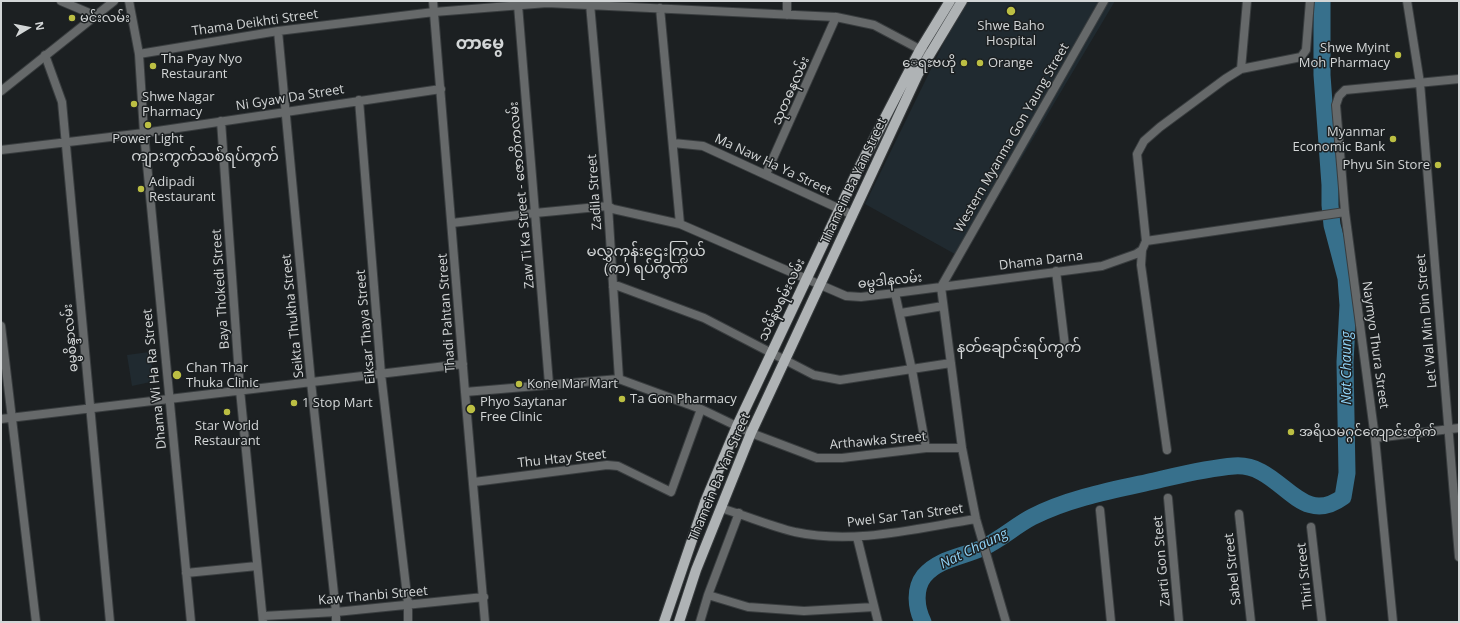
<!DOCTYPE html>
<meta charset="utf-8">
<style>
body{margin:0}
#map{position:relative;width:1460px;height:623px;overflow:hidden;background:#1c2022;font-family:"Open Sans",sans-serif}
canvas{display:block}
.frame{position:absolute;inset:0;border:2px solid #d3d6d7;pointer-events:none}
.north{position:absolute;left:8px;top:8px;width:40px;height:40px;-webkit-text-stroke:3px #1c2022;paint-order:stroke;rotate:80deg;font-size:11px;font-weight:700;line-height:16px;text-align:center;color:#d3d6d7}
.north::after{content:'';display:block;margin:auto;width:14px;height:18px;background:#d3d6d7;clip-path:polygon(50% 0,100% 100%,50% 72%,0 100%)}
</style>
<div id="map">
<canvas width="1460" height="623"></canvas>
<div class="frame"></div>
<div class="north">N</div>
</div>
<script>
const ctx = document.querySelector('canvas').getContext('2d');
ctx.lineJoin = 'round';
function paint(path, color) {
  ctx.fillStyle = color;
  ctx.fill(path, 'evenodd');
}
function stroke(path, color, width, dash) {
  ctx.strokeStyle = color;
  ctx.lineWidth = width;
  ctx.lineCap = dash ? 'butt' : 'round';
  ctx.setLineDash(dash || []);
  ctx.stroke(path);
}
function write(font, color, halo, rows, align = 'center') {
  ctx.font = font + ' "Open Sans","Noto Sans Myanmar",sans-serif';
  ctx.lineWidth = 3;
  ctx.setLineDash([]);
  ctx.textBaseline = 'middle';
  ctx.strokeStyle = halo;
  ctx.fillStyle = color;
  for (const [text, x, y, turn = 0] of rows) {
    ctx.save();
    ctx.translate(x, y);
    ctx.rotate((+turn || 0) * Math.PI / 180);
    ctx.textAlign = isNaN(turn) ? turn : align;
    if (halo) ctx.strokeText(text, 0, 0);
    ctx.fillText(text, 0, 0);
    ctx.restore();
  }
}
const built = new Path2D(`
 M 969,1 L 1115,1 L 962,258 L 865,204 L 954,22 Z
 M 149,352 L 155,381 L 132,386 L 127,355 Z`);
const river = new Path2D(`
 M 923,622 C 916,608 914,589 924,576 C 939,558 964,557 984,547 C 1001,539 1015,526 1032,517 C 1069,498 1113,490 1154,481 C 1180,475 1207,468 1234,466 C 1281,462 1298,530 1343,497 L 1347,473 L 1345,362 L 1348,305 L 1346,278 L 1332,225 L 1330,205 L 1330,185 L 1322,75 L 1322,1`);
const minor = new Path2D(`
 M 61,1 L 94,15
 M 129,1 L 139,54 L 144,133 L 191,622
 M 433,1 L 465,392 L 485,622
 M 787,1 L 787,15
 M 1407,1 L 1420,83 L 1459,557
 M 590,4 L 608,206 L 619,379
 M 518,5 L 549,384
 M 660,8 L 680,224
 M 278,31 L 311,382 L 336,612 L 336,622
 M 139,54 L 278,31 L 434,12 L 547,3 L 836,17 L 874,25 L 925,52
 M 45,55 L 62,102 L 110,622
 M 1241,69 L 1247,1
 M 359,100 L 381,374 L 408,604 L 408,622
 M 221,121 L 240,390 L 263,622
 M 673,143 L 703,146 L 853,215
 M 1,150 L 144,133 L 441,89
 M 766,174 L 836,17
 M 608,206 L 613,209 L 680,224 L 846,296 L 861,297 L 895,293 L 1102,266 L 1136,254 L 1142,250
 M 452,223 L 535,213 L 608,206
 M 1146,241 L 1345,212
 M 1056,271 L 1065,346
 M 613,287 L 618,286 L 704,318 L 814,375 L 840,380 L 951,363
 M 941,287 L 962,448 L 976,519 L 1006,622
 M 941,287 L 1104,1
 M 895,293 L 912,370 L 926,448
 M 901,313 L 943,306
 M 1,326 L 36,622
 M 465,392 L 619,379 L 701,409 L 751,433 L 817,458 L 842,458 L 926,448 L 962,448
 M 1,419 L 463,364
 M 1375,438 L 1459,428
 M 1167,450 L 1141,265 L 1142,250 L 1146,241 L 1137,154 L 1144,141 L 1160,127 L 1225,79 L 1241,69 L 1301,57 L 1306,50 L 1310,1
 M 474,482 L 607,465 L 618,466 L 671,492 L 701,409
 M 1168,498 L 1179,622
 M 720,508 C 745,515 770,526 795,532 C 855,545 917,528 976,519
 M 1100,510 L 1111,622
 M 1239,514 L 1251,622
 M 1311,527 L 1322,622
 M 857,537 L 878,622
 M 186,573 L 257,566
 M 708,595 L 748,607 L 804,611 L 874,607
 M 263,616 L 336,612 L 484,597
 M 700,622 L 708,595 L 739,513
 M 1393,622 L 1375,438 L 1345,212 L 1336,105 L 1339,96 L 1345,90 L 1459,79`);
const tertiary = new Path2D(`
 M 1,91 L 114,1`);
const primary = new Path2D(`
 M 664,622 L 705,502 L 737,426 L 859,168 L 920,50 L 950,1
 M 679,622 L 696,570 L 751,433 L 918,74 L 962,1`);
const markers = [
 [1011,11,5,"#bcbf43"],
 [72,18,4,"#bcbf43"],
 [1398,55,4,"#bcbf43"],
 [964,63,4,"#bcbf43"],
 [980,63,4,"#bcbf43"],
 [153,66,4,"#bcbf43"],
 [134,104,4,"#bcbf43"],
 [148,125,4,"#bcbf43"],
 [1393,139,4,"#bcbf43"],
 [1438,165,4,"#bcbf43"],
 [141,189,4,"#bcbf43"],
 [177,375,5,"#bcbf43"],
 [519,384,4,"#bcbf43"],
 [622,399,4,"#bcbf43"],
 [294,403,4,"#bcbf43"],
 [471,409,5,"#bcbf43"],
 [227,412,4,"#bcbf43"],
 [1291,432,4,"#bcbf43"]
];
const poiNames = [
 ["မင်းလမ်း",80,18],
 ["Shwe Baho",1011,26,"center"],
 ["Hospital",1011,41,"center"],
 ["Shwe Myint",1390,48,"right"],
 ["Moh Pharmacy",1390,63,"right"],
 ["Tha Pyay Nyo",161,59],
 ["Restaurant",161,74],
 ["ေရႊဗဟို",956,63,"right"],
 ["Orange",988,63],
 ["Shwe Nagar",142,97],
 ["Pharmacy",142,112],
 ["Myanmar",1385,132,"right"],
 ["Economic Bank",1385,147,"right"],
 ["Power Light",148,139,"center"],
 ["Phyu Sin Store",1430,165,"right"],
 ["Adipadi",149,182],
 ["Restaurant",149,197],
 ["Chan Thar",186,368],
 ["Thuka Clinic",186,383],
 ["Kone Mar Mart",527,384],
 ["Ta Gon Pharmacy",630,399],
 ["Phyo Saytanar",480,402],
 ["Free Clinic",480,417],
 ["1 Stop Mart",302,403],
 ["Star World",227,426,"center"],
 ["Restaurant",227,441,"center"],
 ["အရိယမဂ္ဂင်ကျောင်းတိုက်",1299,432]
];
const streetNames = [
 ["Thama Deikhti Street",255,23,-8],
 ["သုတဓနလမ်း",791,91,-66],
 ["Ni Gyaw Da Street",290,98,-9],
 ["Western Myanma Gon Yaung Street",1012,138,-60],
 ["Ma Naw Ha Ya Street",773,165,25],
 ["Thamein Ba Yan Street",854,181,-65],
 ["Zadila Street",595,192,-94],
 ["Zaw Ti Ka Street - ဇောတိကလမ်း",522,195,-95],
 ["Dhama Darna",1041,261,-7],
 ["ဓမ္မဒါနလမ်း",890,281,-6],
 ["Baya Thokedi Street",221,289,-94],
 ["သမိန်ဗရမ်းလမ်း",782,300,-64],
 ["Thadi Pahtan Street",447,313,-94],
 ["Seikta Thukha Street",293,316,-96],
 ["Let Wal Min Din Street",1427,321,-95],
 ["Eiksar Thaya Street",366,327,-95],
 ["ဓမ္မစိန္ဒာလမ်း",71,338,-95],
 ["Naymyo Thura Street",1375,345,82],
 ["Dhama Wi Ha Ra Street",155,379,-96],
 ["Arthawka Street",878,441,-5],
 ["Thu Htay Steet",562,459,-6],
 ["Thamein Ba Yan Street",720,477,-67],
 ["Pwel Sar Tan Street",905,516,-7],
 ["Zarti Gon Steet",1162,561,-95],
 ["Sabel Street",1233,569,-96],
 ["Thiri Street",1305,576,-96],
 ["Kaw Thanbi Street",373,596,-5]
];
const waterNames = [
 ["Nat Chaung",1347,368,-90],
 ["Nat Chaung",974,549,-26]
];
const quarterNames = [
 ["ကျားကွက်သစ်ရပ်ကွက်",205,157],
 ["မလွှကုန်းဌေးကြွယ်",646,252],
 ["(က) ရပ်ကွက်",646,269],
 ["နတ်ချောင်းရပ်ကွက်",1019,348]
];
const districtNames = [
 ["တာမွေ",480,44]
];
paint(built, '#202a30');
stroke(river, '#37708c', 17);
stroke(minor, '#393d3f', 10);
stroke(tertiary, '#393d3f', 10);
stroke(primary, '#393d3f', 12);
stroke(minor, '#66696a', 8);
stroke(tertiary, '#66696a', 8);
stroke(primary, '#afb3b5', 10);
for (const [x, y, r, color] of markers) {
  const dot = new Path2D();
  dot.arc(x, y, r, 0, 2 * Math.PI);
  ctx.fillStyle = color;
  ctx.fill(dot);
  stroke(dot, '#1c2022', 1.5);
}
write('13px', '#d3d6d7', '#1c2022', poiNames, 'left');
write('13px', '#d3d6d7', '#1c2022', streetNames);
write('italic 14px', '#90d3f7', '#1c2022', waterNames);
write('15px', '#d3d6d7', '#1c2022', quarterNames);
write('bold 17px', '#d3d6d7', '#1c2022', districtNames);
</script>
